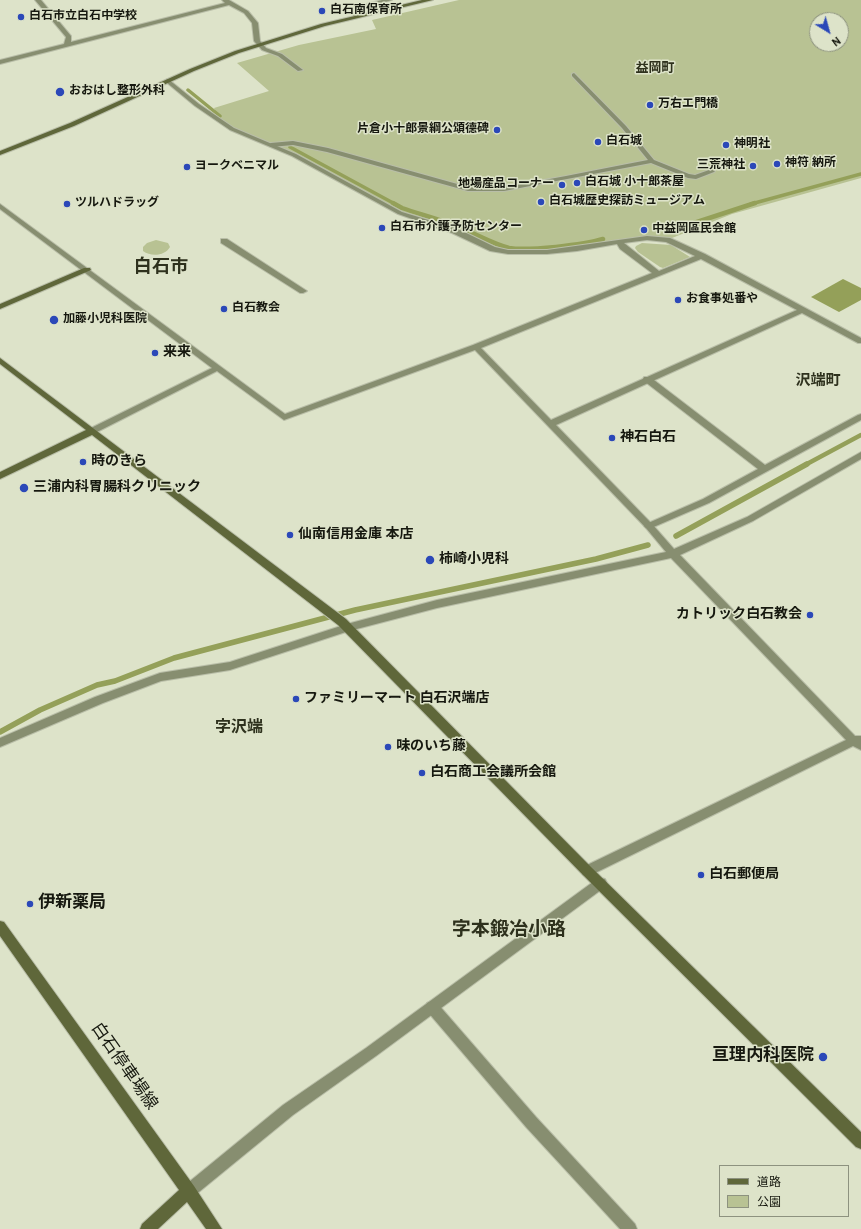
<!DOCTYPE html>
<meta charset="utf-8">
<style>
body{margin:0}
#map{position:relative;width:861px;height:1229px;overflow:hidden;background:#dde3c9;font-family:Overpass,"Noto Sans JP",sans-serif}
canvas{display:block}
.legend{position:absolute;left:719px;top:1165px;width:130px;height:52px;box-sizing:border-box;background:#dde3c9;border:1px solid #8d927f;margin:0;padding:5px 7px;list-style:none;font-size:12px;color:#16180f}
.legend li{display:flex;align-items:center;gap:8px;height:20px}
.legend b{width:20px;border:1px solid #8d927f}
.north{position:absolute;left:809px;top:12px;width:40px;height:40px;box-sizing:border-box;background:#dde3c9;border:1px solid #8d927f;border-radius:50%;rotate:143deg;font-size:11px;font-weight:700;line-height:16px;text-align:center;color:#16180f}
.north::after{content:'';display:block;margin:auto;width:14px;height:18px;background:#2b48b8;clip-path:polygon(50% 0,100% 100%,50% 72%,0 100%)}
</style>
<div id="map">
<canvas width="861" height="1229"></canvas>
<ul class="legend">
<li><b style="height:5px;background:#5f673a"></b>道路</li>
<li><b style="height:11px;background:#b8c293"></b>公園</li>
</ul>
<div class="north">N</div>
</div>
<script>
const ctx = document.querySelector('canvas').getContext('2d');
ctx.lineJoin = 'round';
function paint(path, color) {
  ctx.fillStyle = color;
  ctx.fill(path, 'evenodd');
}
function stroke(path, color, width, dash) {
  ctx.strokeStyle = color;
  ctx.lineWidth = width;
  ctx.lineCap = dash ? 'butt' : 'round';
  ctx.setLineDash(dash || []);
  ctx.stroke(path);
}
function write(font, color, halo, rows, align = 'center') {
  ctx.font = font + ' Overpass,"Noto Sans JP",sans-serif';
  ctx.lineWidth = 3;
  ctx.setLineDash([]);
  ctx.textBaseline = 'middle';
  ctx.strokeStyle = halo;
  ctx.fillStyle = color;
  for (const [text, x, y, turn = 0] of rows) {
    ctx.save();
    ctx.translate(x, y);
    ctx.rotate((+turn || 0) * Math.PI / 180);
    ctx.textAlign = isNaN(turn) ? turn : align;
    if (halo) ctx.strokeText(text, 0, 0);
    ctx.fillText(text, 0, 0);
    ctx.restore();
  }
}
const green = new Path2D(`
 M 459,0 L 861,0 L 861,178 L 732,214 L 667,240 L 647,238 L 547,252 L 501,251 L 455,231 L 400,213 L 294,155 L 221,122 L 214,108 L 269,91 L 237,63 L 299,45 L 376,29 L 372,20 ZM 817,20 L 841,20 L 841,44 L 817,44 Z
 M 156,240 L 168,243 L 170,247 C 165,256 151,257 143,251 L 143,247 L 147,243 Z
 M 642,243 L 671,245 L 690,257 L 663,268 L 660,267 L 638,252 L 635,248 L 636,246 Z`);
const water = new Path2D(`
 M 843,279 L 861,288 L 861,300 L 839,312 L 811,297 Z`);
const streamFar2 = new Path2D(`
 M 188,90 L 220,116
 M 290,147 L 395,204
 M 751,204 L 861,174`);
const streamFar1 = new Path2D(`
 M 393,203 L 402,208 C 422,215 444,220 463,229 C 478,235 493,244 509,248 C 528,251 584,245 603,239
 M 694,223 L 755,203
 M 805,465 L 861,435`);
const stream = new Path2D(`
 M 676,536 L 807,464
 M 0,732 L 40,710 L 97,685 L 115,681 L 174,658 L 355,610 L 596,559 L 648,545`);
const lane = new Path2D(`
 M 382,0 L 392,0 L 355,10 L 355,12 L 360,16 L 359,17 L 355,17 L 349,12 L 351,8 Z
 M 574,73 L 626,126 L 654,160 L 689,174 L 695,175 L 712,169 L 715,171 L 714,172 L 696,179 L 688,178 L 651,163 L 504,191 L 468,191 L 327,152 L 293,145 L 271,147 L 268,145 L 271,143 L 293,141 L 328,148 L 468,187 C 501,189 533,182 566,176 C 593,171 620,165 648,160 L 622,128 L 572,76 L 572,74 Z
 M 644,377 L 650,377 L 765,465 L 858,415 L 861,414 L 861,420 L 709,503 L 649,529 L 646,528 L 644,526 L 646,524 L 703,499 L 758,469 L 644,381 L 643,379 Z
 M 432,1001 L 437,1003 L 536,1117 L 635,1224 L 637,1229 L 620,1229 L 526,1127 L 427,1011 L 426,1007 L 427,1003 Z`);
const street = new Path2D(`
 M 35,0 L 41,0 L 71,36 L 71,42 L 225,3 L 222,0 L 229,0 L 248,11 L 258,23 L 260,41 L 266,48 L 282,54 L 303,70 L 298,71 L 278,56 L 262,50 L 254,41 L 252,23 L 244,13 L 229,5 L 0,64 L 0,60 L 64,44 L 66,37 Z
 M 168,79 L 199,104 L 234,128 L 296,154 L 402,212 L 458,229 L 495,247 L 508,250 L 547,250 L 647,236 L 670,238 L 705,254 L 861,338 L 861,343 L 858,343 L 802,313 L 556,425 L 652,524 L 674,549 L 747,517 L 861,452 L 861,459 L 753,521 L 680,555 L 855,736 L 861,736 L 861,750 L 853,746 L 591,875 L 587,876 L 583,875 L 581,871 L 583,867 L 846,740 L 671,558 L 437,608 L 349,631 L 230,670 L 161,681 L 103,703 L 0,747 L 0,738 L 95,697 L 160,673 L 230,662 L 347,624 L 437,600 L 666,552 L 646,528 L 475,350 L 284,420 L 217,371 L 95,433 L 89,433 L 88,431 L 89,429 L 212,368 L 0,209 L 0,204 L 285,414 L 473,345 L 652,273 L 620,249 L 617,244 L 577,251 L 547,254 L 508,254 L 490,251 L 452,233 L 398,214 L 292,156 L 230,130 L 195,106 L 166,82 L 166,80 ZM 647,240 L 666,242 L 695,256 L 659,271 L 624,243 ZM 701,259 L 797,310 L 551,420 L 481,348 Z
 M 221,239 L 227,239 L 307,291 L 303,293 L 300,293 L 221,243 Z
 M 601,878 L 605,879 L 607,883 L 605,887 L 376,1056 L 293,1115 L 194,1196 L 189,1198 L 184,1196 L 182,1191 L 184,1186 L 283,1105 L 366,1048 L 597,879 Z`);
const secondary = new Path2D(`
 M 422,0 L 433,0 L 325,26 L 239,53 L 194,71 L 74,126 L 0,155 L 0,151 L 70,123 L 190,69 L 235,51 L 321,24 Z
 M 84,268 L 90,268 L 91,270 L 0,309 L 0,304 Z
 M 0,358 L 346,619 L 591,867 L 861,1132 L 861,1149 L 856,1147 L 583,875 L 338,625 L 92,435 L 0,479 L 0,472 L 86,430 L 0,364 Z
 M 0,921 L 4,922 L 194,1186 L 222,1229 L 206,1229 L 187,1202 L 158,1229 L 140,1229 L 142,1224 L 179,1190 L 0,936 Z`);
const markers = [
 [322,11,4,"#2b48b8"],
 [21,17,4,"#2b48b8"],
 [60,92,5,"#2b48b8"],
 [650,105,4,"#2b48b8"],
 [497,130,4,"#2b48b8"],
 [598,142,4,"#2b48b8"],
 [726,145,4,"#2b48b8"],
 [777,164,4,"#2b48b8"],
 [753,166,4,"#2b48b8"],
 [187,167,4,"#2b48b8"],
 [577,183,4,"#2b48b8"],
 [562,185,4,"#2b48b8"],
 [541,202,4,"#2b48b8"],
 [67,204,4,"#2b48b8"],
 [382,228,4,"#2b48b8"],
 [644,230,4,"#2b48b8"],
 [678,300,4,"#2b48b8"],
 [224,309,4,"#2b48b8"],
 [54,320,5,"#2b48b8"],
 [155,353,4,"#2b48b8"],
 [612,438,4,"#2b48b8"],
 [83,462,4,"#2b48b8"],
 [24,488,5,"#2b48b8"],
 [290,535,4,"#2b48b8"],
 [430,560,5,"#2b48b8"],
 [810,615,4,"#2b48b8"],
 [296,699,4,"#2b48b8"],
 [388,747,4,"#2b48b8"],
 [422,773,4,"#2b48b8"],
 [701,875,4,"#2b48b8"],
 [30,904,4,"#2b48b8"],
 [823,1057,5,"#2b48b8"]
];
const farPoinames = [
 ["白石南保育所",330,11],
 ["白石市立白石中学校",29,17],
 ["おおはし整形外科",69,92],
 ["万右エ門橋",658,105],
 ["片倉小十郎景綱公頌德碑",489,130,"right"],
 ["白石城",606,142],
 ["神明社",734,145],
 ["神符 納所",785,164],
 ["三荒神社",745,166,"right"],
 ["ヨークベニマル",195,167],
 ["白石城 小十郎茶屋",585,183],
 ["地場産品コーナー",554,185,"right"],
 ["白石城歴史探訪ミュージアム",549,202],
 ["ツルハドラッグ",75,204],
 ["白石市介護予防センター",390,228],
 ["中益岡區民会館",652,230],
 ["お食事処番や",686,300],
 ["白石教会",232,309],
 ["加藤小児科医院",63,320]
];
const farNeighbourhoodnames = [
 ["益岡町",655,69]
];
const poiNames = [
 ["来来",163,353],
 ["神石白石",620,438],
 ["時のきら",91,462],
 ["三浦内科胃腸科クリニック",33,488],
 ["仙南信用金庫 本店",298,535],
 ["柿崎小児科",439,560],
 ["カトリック白石教会",802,615,"right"],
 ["ファミリーマート 白石沢端店",304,699],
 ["味のいち藤",396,747],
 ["白石商工会議所会館",430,773],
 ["白石郵便局",709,875]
];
const neighbourhoodNames = [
 ["沢端町",818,382]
];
const quarterNames = [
 ["字沢端",239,729]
];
const nearPoinames = [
 ["伊新薬局",38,904],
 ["亘理内科医院",814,1057,"right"]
];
const nearStreetnames = [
 ["白石停車場線",123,1067,55]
];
const farTownnames = [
 ["白石市",161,268]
];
const nearQuarternames = [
 ["字本鍛冶小路",509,931]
];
paint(green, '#b8c293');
paint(water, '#94a059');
stroke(streamFar2, '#94a059', 3.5);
stroke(streamFar1, '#94a059', 4.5);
stroke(stream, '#94a059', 5.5);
stroke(lane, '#b9bea8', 2);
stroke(street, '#b9bea8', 2);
stroke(secondary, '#b9bea8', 2);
paint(lane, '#878e70');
paint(street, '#878e70');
paint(secondary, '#5f673a');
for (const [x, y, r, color] of markers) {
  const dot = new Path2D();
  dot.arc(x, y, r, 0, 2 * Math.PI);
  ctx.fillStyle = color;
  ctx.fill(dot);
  stroke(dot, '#dde3c9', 1.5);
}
write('bold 12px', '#16180f', '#dde3c9', farPoinames, 'left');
write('bold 13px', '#2e311d', '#dde3c9', farNeighbourhoodnames);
write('bold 14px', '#16180f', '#dde3c9', poiNames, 'left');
write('bold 15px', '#2e311d', '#dde3c9', neighbourhoodNames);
write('bold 16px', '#2e311d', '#dde3c9', quarterNames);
write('bold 17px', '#16180f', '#dde3c9', nearPoinames, 'left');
write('17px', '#16180f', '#dde3c9', nearStreetnames);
write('bold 18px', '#2e311d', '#dde3c9', farTownnames);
write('bold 19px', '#2e311d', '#dde3c9', nearQuarternames);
</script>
